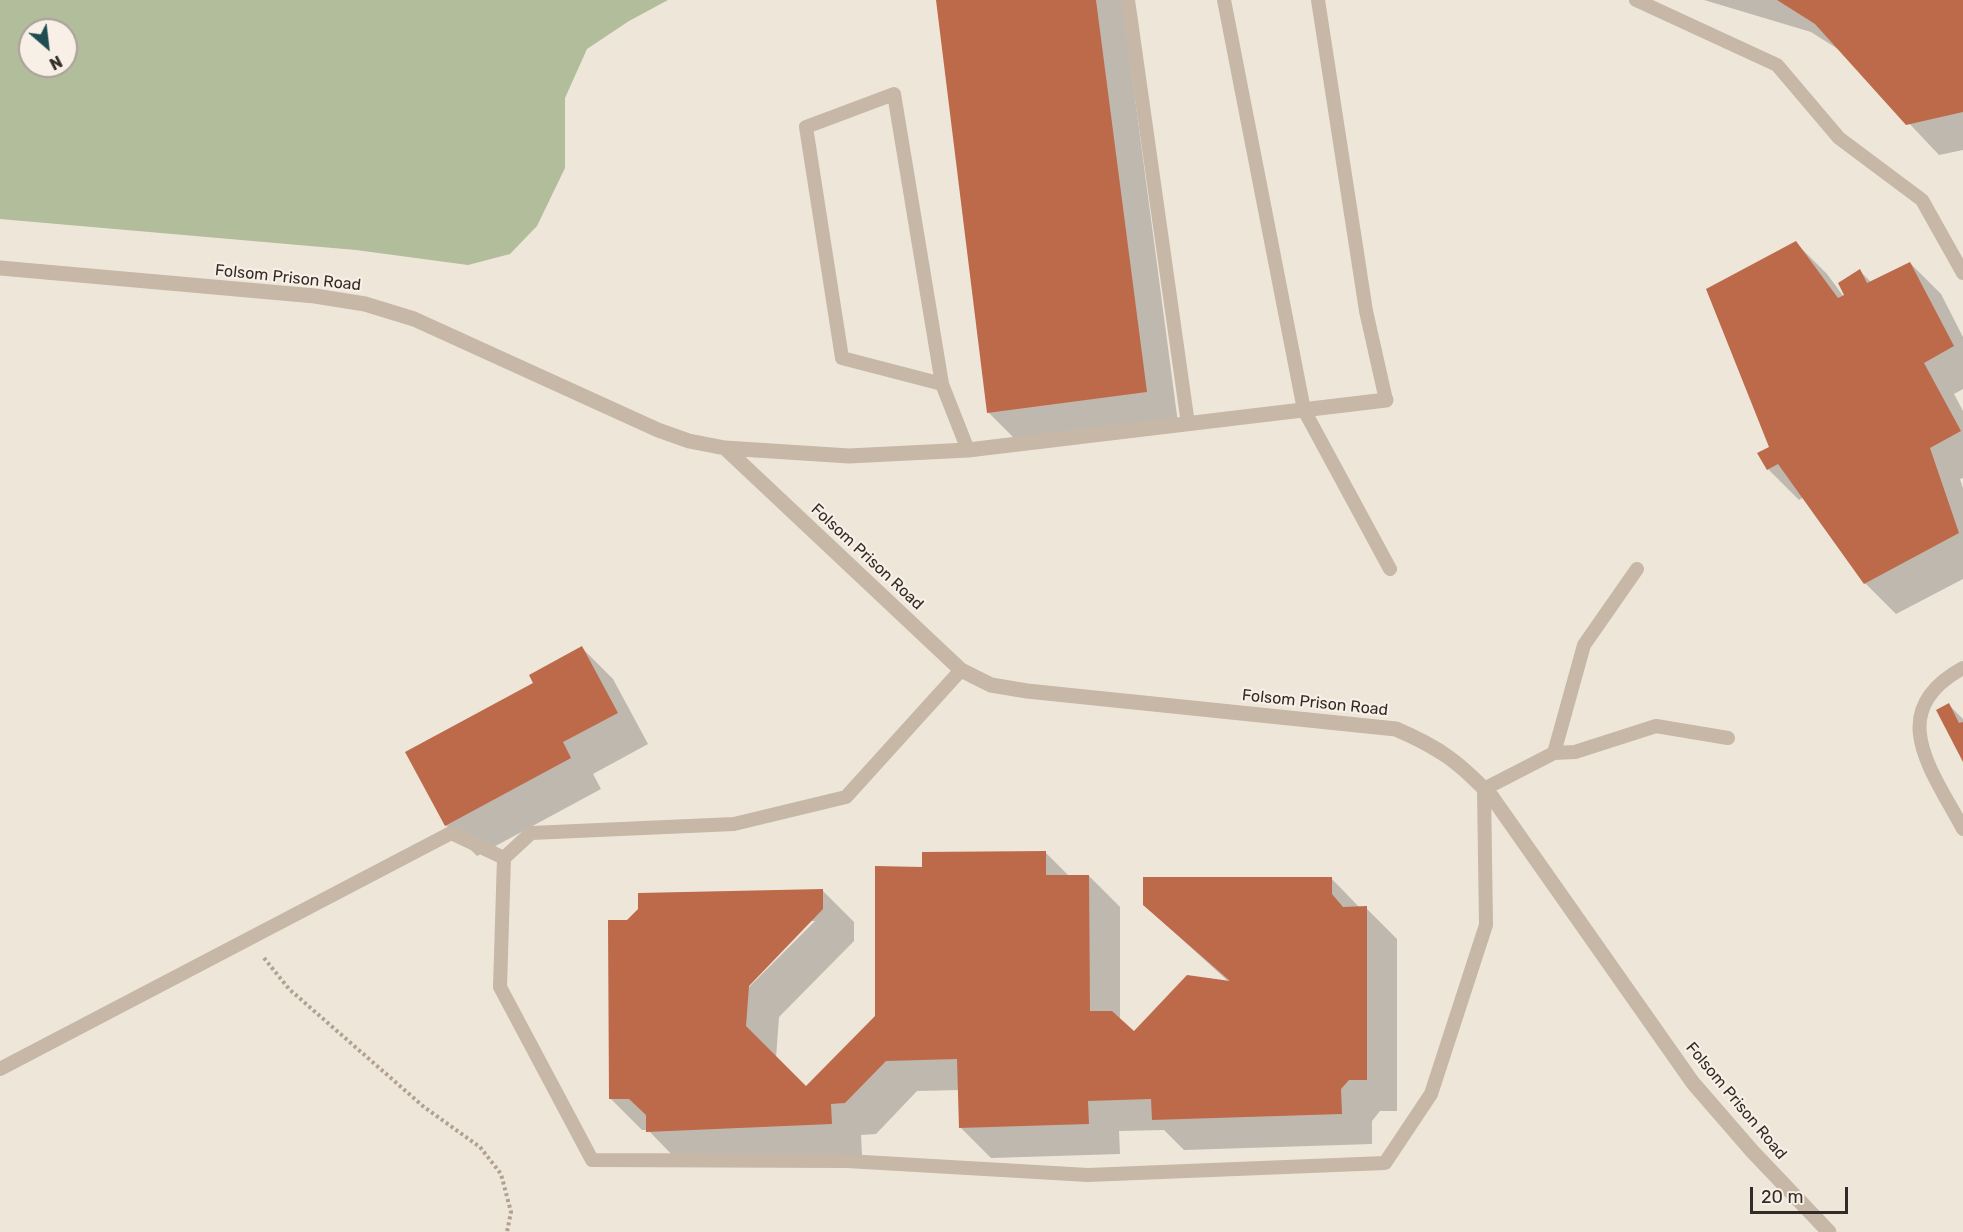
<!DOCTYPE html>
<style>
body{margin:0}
#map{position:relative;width:1963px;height:1232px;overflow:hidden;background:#efe6da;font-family:Rubik,sans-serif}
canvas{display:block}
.north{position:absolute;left:18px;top:18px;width:60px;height:60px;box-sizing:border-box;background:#f8f0e6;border:2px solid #a9a19a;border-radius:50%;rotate:152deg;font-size:16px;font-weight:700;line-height:24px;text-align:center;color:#332b27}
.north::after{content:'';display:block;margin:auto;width:21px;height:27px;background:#204d52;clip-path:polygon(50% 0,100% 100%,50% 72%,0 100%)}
.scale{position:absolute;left:1750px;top:1187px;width:98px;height:27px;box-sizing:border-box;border:3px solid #332b27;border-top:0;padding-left:8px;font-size:18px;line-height:21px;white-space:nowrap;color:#332b27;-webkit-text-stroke:4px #f8f0e6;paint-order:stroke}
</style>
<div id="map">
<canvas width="1963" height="1232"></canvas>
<div class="north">N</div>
<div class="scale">20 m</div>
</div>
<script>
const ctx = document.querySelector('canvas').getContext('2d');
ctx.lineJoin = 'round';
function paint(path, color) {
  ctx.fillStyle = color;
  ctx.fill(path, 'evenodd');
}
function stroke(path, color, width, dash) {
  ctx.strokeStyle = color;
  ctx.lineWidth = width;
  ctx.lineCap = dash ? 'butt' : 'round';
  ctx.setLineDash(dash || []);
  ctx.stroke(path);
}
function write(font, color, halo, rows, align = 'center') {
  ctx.font = font + ' Rubik,sans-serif';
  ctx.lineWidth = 4.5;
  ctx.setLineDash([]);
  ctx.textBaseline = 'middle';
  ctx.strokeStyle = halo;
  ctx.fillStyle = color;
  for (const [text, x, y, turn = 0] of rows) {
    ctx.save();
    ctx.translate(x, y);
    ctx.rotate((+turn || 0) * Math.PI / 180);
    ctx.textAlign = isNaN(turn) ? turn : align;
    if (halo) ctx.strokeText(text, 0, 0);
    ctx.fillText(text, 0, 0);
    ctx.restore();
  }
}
const green = new Path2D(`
 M 0,0 L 668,0 L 629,21 L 587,49 L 565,98 L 565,168 L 537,226 L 510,254 L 468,265 L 356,250 L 0,219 ZM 30,30 L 66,30 L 66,66 L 30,66 Z`);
const shadow = new Path2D(`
 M 937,0 L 1122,0 L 1178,423 L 1019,443 L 988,412 Z
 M 1704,0 L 1963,0 L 1963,150 L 1939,155 L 1841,51 L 1811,32 Z
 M 1796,243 L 1827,274 L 1844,297 L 1860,271 L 1872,283 L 1910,263 L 1941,294 L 1963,337 L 1963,389 L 1954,394 L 1963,411 L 1963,478 L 1960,479 L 1963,488 L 1963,579 L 1896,614 L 1865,583 L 1804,497 L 1799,500 L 1768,469 Z
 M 582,648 L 613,679 L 648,744 L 593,774 L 601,789 L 477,856 L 446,825 L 535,683 Z
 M 1949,705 L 1963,719 L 1963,759 Z
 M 1046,853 L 1069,876 L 1089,876 L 1120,907 L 1120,1021 L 1134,1033 L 1229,982 L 1144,905 L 1331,878 L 1360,908 L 1366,908 L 1397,939 L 1397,1111 L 1380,1111 L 1372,1121 L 1372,1144 L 1184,1150 L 1164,1130 L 1119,1131 L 1120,1154 L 991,1158 L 960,1127 L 959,1090 L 917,1091 L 876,1134 L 861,1135 L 862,1155 L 679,1162 L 648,1130 L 642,1130 L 611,1099 L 628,921 L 823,891 L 854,922 L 854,941 L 779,1017 L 776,1058 L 806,1088 L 876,1017 L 924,868 ZM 810,921 L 815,921 L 744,992 L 742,990 Z`);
const building = new Path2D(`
 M 936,0 L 1096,0 L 1147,392 L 987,413 Z
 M 1777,0 L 1963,0 L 1963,112 L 1906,125 L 1815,24 Z
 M 1796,241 L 1838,298 L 1844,295 L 1838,283 L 1860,269 L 1867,283 L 1910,262 L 1954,346 L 1924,363 L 1961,431 L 1930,448 L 1959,533 L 1864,584 L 1778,464 L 1767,470 L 1757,453 L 1769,447 L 1706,289 Z
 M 582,646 L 618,713 L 563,742 L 571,758 L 445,826 L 405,752 L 533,683 L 529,675 Z
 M 1949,703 L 1959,723 L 1963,722 L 1963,762 L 1936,710 Z
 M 1046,851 L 1046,875 L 1089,875 L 1090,1011 L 1112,1011 L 1134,1031 L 1187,975 L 1230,981 L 1143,905 L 1143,877 L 1332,877 L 1332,894 L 1343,907 L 1367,906 L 1367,1080 L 1349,1080 L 1341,1089 L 1342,1114 L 1152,1120 L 1151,1099 L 1088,1101 L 1089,1124 L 959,1128 L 957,1059 L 886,1061 L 845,1103 L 831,1104 L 832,1124 L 646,1132 L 646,1115 L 629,1099 L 609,1099 L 608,920 L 627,920 L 638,909 L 638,893 L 823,889 L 823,909 L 749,986 L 746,1026 L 806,1086 L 875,1016 L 875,866 L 922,867 L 922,852 Z`);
const path = new Path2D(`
 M 264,958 L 289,989 L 424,1107 L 480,1147 L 501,1174 L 511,1212 L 507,1232`);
const service = new Path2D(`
 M 1128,0 L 1188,424
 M 1224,0 L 1304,410 L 1390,569
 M 1318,0 L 1366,311 L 1386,400
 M 1636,0 L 1777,65 L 1839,138 L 1922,200 L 1963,273
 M 942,384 L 842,358 L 806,127 L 894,94 L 942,384 L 968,450
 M 1637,569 L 1584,645 L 1554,753 L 1575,752 L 1656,726 L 1728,738
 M 1963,668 C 1883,712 1932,770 1963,829
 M 961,670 L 846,797 L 734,824 L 531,833 L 504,858 L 500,987 L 592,1160 L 847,1161 L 1088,1175 L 1385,1163 L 1431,1094 L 1486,925 L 1484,789 L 1554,753
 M 0,1069 L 451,833 L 504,858`);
const minor = new Path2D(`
 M 0,268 L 315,296 L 365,304 L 414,319 L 658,430 L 689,441 L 725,448 L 961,670 L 991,685 L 1027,691 L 1396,729 C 1440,748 1459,762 1492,797 L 1693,1083 L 1752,1151 L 1829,1232
 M 725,448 L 849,456 L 968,450 L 1386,400`);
const streetNames = [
 ["Folsom Prison Road",288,278,6],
 ["Folsom Prison Road",867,557,43],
 ["Folsom Prison Road",1315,703,6],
 ["Folsom Prison Road",1736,1101,50]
];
paint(green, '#b1bd9b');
paint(shadow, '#0003');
paint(building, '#bd6a4a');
stroke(path, '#b2a191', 4, [3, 3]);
stroke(service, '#c6b7a7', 14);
stroke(minor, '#c6b7a7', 15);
write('16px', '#332b27', '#f8f0e6', streetNames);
</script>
